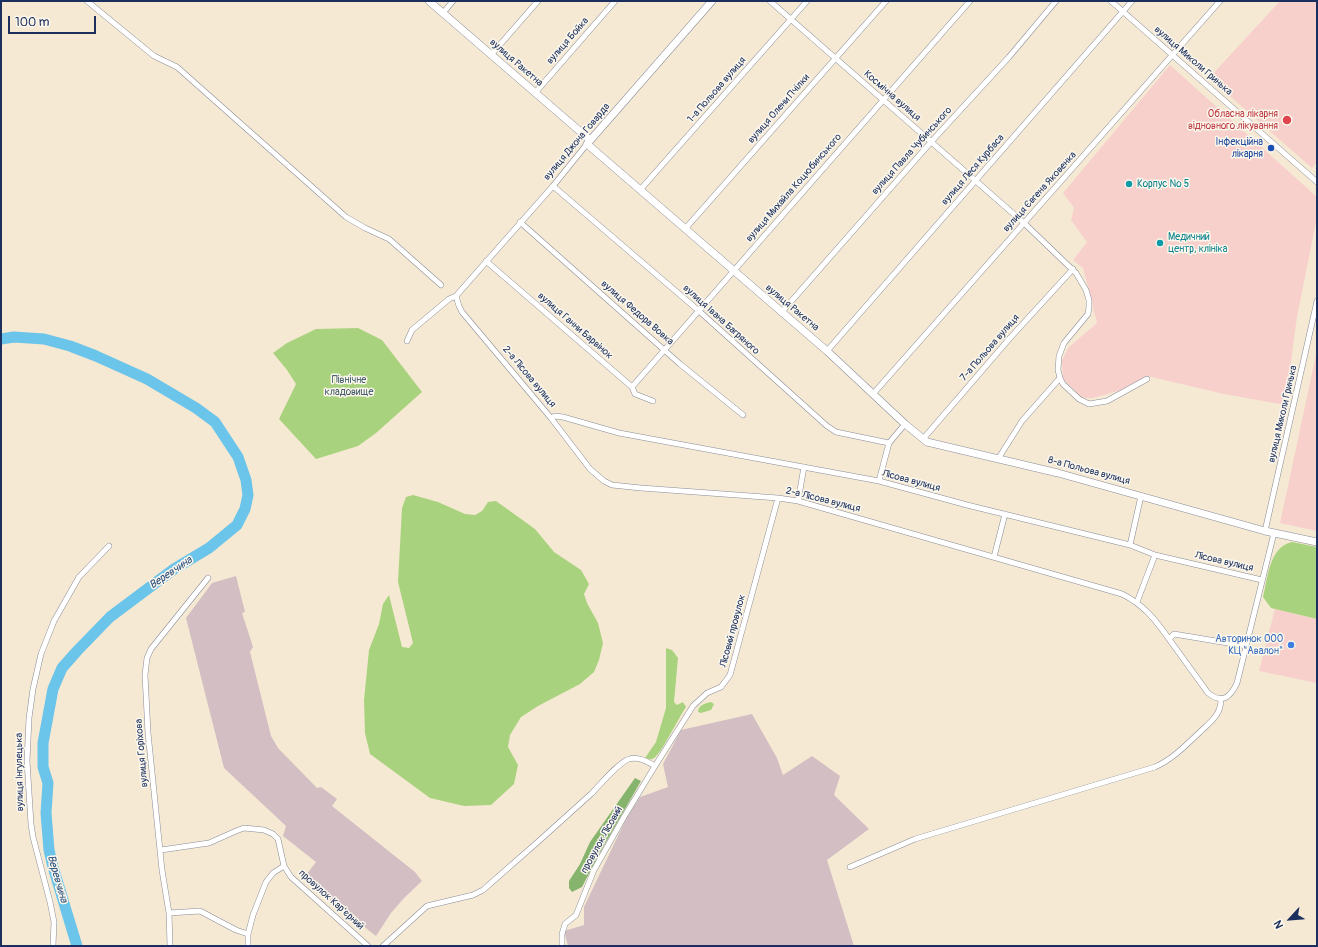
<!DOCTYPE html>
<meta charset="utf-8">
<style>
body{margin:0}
#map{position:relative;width:1318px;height:947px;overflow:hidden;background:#f6e9d3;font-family:Pangolin,sans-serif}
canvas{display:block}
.frame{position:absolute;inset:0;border:2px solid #1b2f5e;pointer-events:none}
.north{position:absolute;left:1270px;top:899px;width:40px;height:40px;-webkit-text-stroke:3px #fbf7ec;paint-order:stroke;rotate:244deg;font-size:11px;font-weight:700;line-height:16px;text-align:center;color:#1b2f5e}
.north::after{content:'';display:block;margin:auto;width:14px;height:18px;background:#1b2f5e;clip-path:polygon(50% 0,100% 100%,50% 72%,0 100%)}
.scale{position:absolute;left:8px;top:16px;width:88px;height:18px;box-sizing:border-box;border:2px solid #1b2f5e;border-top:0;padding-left:5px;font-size:12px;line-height:14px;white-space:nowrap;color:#1b2f5e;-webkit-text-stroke:3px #fbf7ec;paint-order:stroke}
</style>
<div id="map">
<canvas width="1318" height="947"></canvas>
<div class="frame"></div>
<div class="north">N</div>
<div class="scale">100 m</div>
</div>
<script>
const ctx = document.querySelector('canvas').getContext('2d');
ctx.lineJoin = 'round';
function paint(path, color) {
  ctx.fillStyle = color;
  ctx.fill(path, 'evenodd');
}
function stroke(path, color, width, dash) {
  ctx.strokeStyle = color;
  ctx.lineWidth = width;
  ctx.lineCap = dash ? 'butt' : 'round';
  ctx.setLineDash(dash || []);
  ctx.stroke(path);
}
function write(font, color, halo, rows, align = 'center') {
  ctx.font = font + ' Pangolin,sans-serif';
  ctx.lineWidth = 3;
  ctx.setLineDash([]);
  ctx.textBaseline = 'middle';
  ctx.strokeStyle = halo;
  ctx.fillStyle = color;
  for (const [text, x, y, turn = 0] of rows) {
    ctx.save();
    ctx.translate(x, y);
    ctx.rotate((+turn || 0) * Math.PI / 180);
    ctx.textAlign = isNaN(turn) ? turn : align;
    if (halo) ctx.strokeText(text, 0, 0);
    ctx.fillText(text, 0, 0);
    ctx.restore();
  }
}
const built = new Path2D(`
 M 1280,1 L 1317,1 L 1317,162 L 1312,168 L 1209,78 Z
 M 1170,65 L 1317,197 L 1317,217 L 1297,317 L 1285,405 L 1224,394 L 1147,376 L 1118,391 L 1093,398 L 1082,398 L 1063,379 L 1062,360 L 1069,347 L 1097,323 L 1083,268 L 1073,260 L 1087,242 L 1071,220 L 1074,208 L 1063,193 Z
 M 1317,350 L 1317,531 L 1280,523 Z
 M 1275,609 L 1317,619 L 1317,683 L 1259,671 Z`);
const industrial = new Path2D(`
 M 236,576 L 245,612 L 242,613 L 253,647 L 250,652 L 271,736 L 278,748 L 317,788 L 321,787 L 337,799 L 332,806 L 415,872 L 422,881 L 405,897 L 391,913 L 376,936 L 303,879 L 316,862 L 283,836 L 286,826 L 224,768 L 186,618 L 212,583 Z
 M 752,714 L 777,758 L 783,775 L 812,756 L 840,776 L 834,795 L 869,829 L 827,860 L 854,946 L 568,946 L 564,931 L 584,925 L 584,907 L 626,819 L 640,797 L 668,787 L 663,764 L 681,730 Z`);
const green = new Path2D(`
 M 358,328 L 382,340 L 422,392 L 376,433 L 358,446 L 316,459 L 279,419 L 296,384 L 287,370 L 273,353 L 287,343 L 316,329 Z
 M 413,495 L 438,502 L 465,514 L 475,515 L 482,511 L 488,502 L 496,501 L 535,529 L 554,552 L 581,570 L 589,584 L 584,594 L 587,603 L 598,623 L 603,643 L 599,660 L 594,672 L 580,684 L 538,706 L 521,717 L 510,735 L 508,747 L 518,765 L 514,784 L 491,805 L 464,806 L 430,798 L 370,754 L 365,733 L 364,700 L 369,650 L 379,624 L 383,604 L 389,595 L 402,647 L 409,648 L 413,643 L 398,582 L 402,508 L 406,497 Z
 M 1292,542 L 1317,547 L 1317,619 L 1271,608 L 1263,597 C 1268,578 1269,547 1292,542 Z
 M 666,648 L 672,650 L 678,658 L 674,702 L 677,705 L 683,702 L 686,707 C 679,717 661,754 654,758 C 651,760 648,759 645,758 L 656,742 L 666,708 Z
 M 711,702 L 714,704 L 711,710 L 701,713 L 698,712 C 698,705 706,703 711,702 Z`);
const forest = new Path2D(`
 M 635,778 L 641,781 L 598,856 L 582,887 L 572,892 L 569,888 L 569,881 L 580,864 L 590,842 Z`);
const river = new Path2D(`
 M 1,339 L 14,337 L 44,339 L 70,346 L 96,356 L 147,379 L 196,408 L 215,422 L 238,457 L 246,480 L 248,495 L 245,509 L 237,525 L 209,548 L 174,569 L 110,617 L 77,651 L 62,668 L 53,689 L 43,743 L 43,767 L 48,783 L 46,813 L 49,850 L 53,867 L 77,946`);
const street = new Path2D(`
 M 87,1 L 154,56 L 177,67 L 346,217 L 365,228 L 389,239 L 441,285
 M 770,1 L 1024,223 L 1076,273 L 1086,290 L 1089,300 L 1089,307 L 1088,314 L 1064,343 L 1059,356 L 1058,370 L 1060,378 L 1063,384 L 1079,399 L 1089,404 L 1107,401 L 1147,379
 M 1111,1 L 1317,182
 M 443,13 L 453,1
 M 491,55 L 538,1
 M 535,93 L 615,1
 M 553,186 L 699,311 L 827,426 L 836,432 L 889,443
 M 640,190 L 807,1
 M 520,222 L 680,364 L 743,415
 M 685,229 L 886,1
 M 486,261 L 632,387 L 635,394 L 653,401
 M 456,296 L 459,306 L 462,312 L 551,418 L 590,469 L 604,481 L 612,485 L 641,488 L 778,498 L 798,501 L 1122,594 C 1144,605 1155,619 1169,639 L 1174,634 L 1246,646
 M 781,313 L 931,142 L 1009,57 L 1056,1
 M 407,341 L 412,330 L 449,299 L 456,296 L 553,186 L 587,144
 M 827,351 L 1132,1
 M 632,387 L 970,1
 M 873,394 L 1220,1
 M 551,418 L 555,416 L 563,417 L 619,433 L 879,481 L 967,505 L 1130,545 L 1155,555 L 1262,580
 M 923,439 L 1010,338 L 1073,269
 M 998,459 L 1022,421 L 1060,378
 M 879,481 L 889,443 L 905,424
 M 798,501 L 804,467
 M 1265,531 L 1317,301
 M 1130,545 L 1141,496
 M 994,557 L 1005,514
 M 1137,602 L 1155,555
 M 1169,639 L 1208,693 C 1222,704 1230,698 1237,683 L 1274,533
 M 161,850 L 209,843 L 236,831 L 244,828 L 264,830 L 273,834 L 278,839 L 284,866 L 291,877 L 368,946
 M 850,867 L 915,839 L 1155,767 C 1173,759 1186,745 1200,732 C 1206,726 1213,721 1217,714 C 1220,709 1221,704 1221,699
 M 169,913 L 200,911 L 236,930 L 248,934
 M 53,946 L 54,922 L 50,902 L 33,837 L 31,824 L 27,761 L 29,718 L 33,689 L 41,654 L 54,621 L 79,577 L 109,546
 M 170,946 L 169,913 L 162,870 L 148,733 L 145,675 L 147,658 L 151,649 L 208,578
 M 248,946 L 248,934 L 253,915 L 266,882 L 273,873 L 284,866
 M 383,946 L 427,906 L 473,895 L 483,890 C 520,858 556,826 591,794 C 600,785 619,762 629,759 C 638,756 648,762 655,766
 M 562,946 L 562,934 L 565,924 L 576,915 L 594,870 L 624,817 L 655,766 L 693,706 L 707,693 L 721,687 L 730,675 L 778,498`);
const secondary = new Path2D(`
 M 429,1 L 590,140
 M 712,1 L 587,144 L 827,351 L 905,424 L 927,442 L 1058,473 L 1265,531 L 1317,542`);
const markers = [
 [1287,120,5,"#e0444e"],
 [1271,148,4,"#1a4fb4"],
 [1129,184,4,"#0f9aa8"],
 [1160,243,4,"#0f9aa8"],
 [1291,645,4,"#3f7fe0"]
];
const streetNames = [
 ["вулиця Бойка",568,41,-49],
 ["вулиця Миколи Гринька",1193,61,41],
 ["вулиця Ракетна",516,63,41],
 ["1-а Польова вулиця",717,90,-49],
 ["Космічна вулиця",892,96,41],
 ["вулиця Олени Пчілки",779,109,-49],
 ["вулиця Джона Говарда",577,142,-50],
 ["вулиця Павла Чубинського",912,151,-48],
 ["вулиця Леся Курбаса",973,170,-49],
 ["вулиця Михайла Коцюбинського",794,188,-49],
 ["вулиця Євгена Яковенка",1040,192,-48],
 ["вулиця Ракетна",792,308,40],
 ["вулиця Федора Вовка",637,313,41],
 ["вулиця Івана Багряного",721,320,42],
 ["вулиця Ганни Барвінок",575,326,41],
 ["7-а Польова вулиця",990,348,-49],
 ["2-а Лісова вулиця",529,377,50],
 ["вулиця Миколи Гринька",1283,414,-77],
 ["8-а Польова вулиця",1089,471,15],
 ["Лісова вулиця",911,481,15],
 ["2-а Лісова вулиця",823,500,14],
 ["Лісова вулиця",1224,562,13],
 ["Лісовий провулок",733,631,-75],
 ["вулиця Горіхова",142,753,-95],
 ["вулиця Інгулецька",20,772,-91],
 ["провулок Лісовий",602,840,-61],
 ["провулок Кар'єрний",331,900,42]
];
const healthNames = [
 ["Обласна лікарня",1278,114],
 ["відновного лікування",1278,126]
];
const transitNames = [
 ["Інфекційна",1263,142],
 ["лікарня",1263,154]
];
const cultureNames = [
 ["Корпус № 5",1137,184],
 ["Медичний",1168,237],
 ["центр, клініка",1168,249]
];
const parkNames = [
 ["Північне",349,380],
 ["кладовище",349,392]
];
const shopNames = [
 ["Авторинок ООО",1283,639],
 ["КЦ \"Авалон\"",1283,651]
];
const waterNames = [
 ["Веревчина",171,573,-34],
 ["Веревчина",57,879,74]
];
paint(built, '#f7d0cc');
paint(industrial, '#d2bec3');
paint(green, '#a9d27e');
paint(forest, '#86b46d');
stroke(river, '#6bc4e9', 11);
stroke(street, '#888c98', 6);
stroke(secondary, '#888c98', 8);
stroke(street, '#fff', 5);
stroke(secondary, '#fff', 7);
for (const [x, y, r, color] of markers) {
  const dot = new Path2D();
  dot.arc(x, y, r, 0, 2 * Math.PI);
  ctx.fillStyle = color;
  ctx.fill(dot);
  stroke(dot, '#fbf7ec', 1.5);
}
write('10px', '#1b2f5e', '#fbf7ec', streetNames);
write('10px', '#be3a42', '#fbf7ec', healthNames, 'right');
write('10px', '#164399', '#fbf7ec', transitNames, 'right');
write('10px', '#0d838f', '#fbf7ec', cultureNames, 'left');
write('10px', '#3e5866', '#fbf7ec', parkNames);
write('10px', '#366cbe', '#fbf7ec', shopNames, 'right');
write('italic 11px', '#2f5481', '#fbf7ec', waterNames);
</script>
